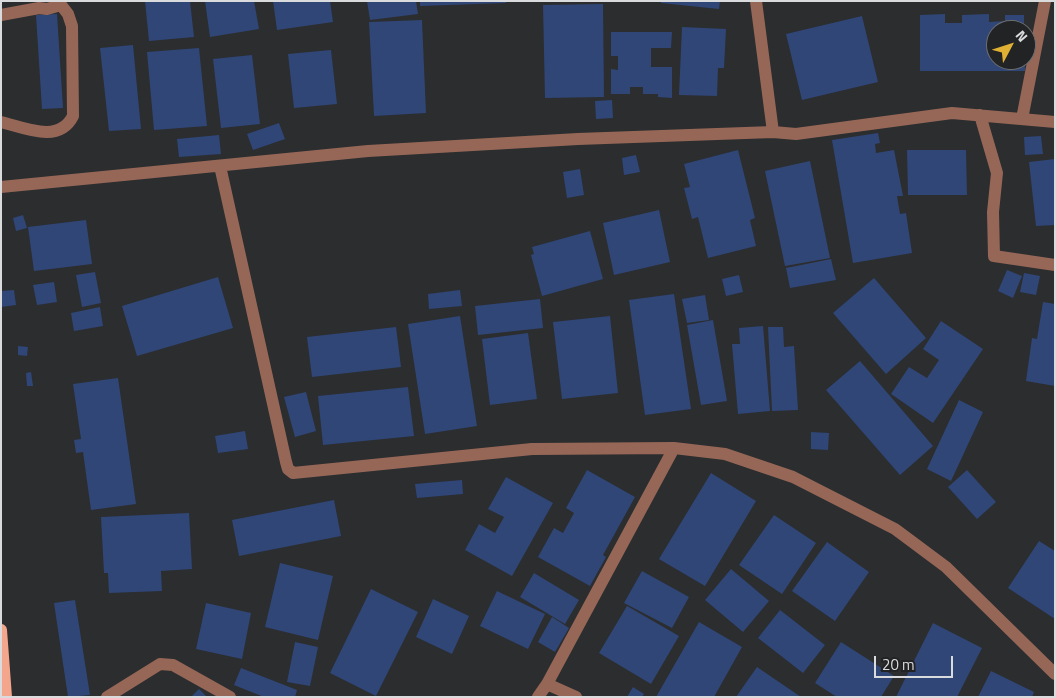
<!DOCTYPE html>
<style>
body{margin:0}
#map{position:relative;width:1056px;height:698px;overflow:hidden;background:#2b2d2f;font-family:"Titillium Web",sans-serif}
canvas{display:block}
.frame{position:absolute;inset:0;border:2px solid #dadbdd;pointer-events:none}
.north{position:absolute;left:986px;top:20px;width:50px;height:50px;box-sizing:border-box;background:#222325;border:1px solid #6c6d6f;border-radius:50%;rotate:50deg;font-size:14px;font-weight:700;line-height:20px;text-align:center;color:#dadbdd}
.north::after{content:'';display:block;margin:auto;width:18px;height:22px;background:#dfb034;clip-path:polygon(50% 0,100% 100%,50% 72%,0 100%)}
.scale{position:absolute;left:874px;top:656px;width:79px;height:22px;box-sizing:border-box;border:2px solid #dadbdd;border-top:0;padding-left:6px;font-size:15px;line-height:18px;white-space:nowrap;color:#dadbdd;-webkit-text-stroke:4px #222325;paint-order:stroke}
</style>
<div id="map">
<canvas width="1056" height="698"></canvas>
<div class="frame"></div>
<div class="north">N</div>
<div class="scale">20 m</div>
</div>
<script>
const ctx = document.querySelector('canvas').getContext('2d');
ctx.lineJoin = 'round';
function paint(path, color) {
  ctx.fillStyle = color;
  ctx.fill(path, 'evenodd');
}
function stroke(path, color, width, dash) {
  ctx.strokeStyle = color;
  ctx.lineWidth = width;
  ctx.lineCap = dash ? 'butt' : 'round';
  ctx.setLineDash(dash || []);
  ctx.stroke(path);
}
const building = new Path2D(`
 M 145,1 L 190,1 L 194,37 L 149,41 Z
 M 205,1 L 254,1 L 259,29 L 210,37 Z
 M 273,1 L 330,1 L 333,22 L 277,30 Z
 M 367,1 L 416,1 L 418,14 L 370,20 Z
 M 420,1 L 506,1 L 506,3 L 420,6 Z
 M 661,1 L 720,1 L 719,9 L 661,3 Z
 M 603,4 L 604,97 L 545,98 L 543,5 Z
 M 57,14 L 63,108 L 42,109 L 36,15 Z
 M 945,14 L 945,23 L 962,23 L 962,15 L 989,14 L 989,22 L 1005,21 L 1005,15 L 1024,15 L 1024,30 L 996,30 L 996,60 L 1025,60 L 1025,71 L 920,71 L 920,15 Z
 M 862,16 L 878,82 L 802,100 L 786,34 Z
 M 422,20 L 426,113 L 374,116 L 369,22 Z
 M 682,27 L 726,29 L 724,68 L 718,68 L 717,96 L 679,95 Z
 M 611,32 L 672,32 L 671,48 L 651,48 L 651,67 L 672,67 L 672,98 L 658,97 L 658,94 L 643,94 L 643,87 L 630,87 L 630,94 L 611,94 L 611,69 L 618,70 L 618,56 L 611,56 Z
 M 133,45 L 141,129 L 109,131 L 100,48 Z
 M 199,48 L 207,126 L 154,130 L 147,52 Z
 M 331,50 L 337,104 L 294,108 L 288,54 Z
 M 252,55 L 260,124 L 221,128 L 213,59 Z
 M 612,100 L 613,118 L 596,119 L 595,101 Z
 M 279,123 L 285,139 L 253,150 L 247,134 Z
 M 878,133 L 880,143 L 875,144 L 876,153 L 894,150 L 903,196 L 897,196 L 900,214 L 906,213 L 912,253 L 853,263 L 832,140 Z
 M 219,135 L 221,154 L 179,157 L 177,139 Z
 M 1041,136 L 1043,154 L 1025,155 L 1024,137 Z
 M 738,150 L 755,218 L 750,220 L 756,246 L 708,258 L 698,217 L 692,219 L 684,188 L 690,187 L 684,164 Z
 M 907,150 L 966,150 L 967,195 L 908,195 Z
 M 636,155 L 640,172 L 624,175 L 622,158 Z
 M 1055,159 L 1055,225 L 1036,226 L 1029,162 Z
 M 810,161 L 830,258 L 785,266 L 765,171 Z
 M 580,169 L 584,195 L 567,198 L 563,172 Z
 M 659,210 L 670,262 L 614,275 L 603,223 Z
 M 23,215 L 27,228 L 16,231 L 13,218 Z
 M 86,220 L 92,264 L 34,271 L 28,227 Z
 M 590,231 L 603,279 L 542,296 L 531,255 L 534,254 L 532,247 Z
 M 831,259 L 836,280 L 790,288 L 786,268 Z
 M 1007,270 L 1022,276 L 1013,298 L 998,291 Z
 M 95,272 L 101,303 L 82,307 L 76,275 Z
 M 1024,273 L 1040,276 L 1036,295 L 1020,292 Z
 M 739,275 L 743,292 L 726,296 L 722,279 Z
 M 218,277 L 233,328 L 137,356 L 122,306 Z
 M 874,278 L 926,338 L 886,374 L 833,313 Z
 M 54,282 L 57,302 L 37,305 L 33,285 Z
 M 14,290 L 16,305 L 1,307 L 1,291 Z
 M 460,290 L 462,306 L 429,309 L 428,294 Z
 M 674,294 L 691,409 L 645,415 L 629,300 Z
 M 705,295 L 709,320 L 687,323 L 682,299 Z
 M 540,299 L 543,328 L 478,335 L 475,306 Z
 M 1043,302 L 1055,304 L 1055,386 L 1026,381 L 1032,338 L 1037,339 Z
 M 100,307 L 103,326 L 74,331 L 71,313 Z
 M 460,316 L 477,426 L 425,434 L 408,324 Z
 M 610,316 L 618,393 L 562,399 L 553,322 Z
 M 713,320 L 727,401 L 701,405 L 687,325 Z
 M 941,321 L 983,349 L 933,423 L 891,394 L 909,367 L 927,378 L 939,360 L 923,349 Z
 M 763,326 L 770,411 L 738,414 L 732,344 L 740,344 L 739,328 Z
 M 396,327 L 401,367 L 312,377 L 307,337 Z
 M 768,327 L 783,327 L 784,347 L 794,346 L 798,410 L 772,411 Z
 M 528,333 L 537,399 L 490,405 L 482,339 Z
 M 18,346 L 28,347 L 27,356 L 18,355 Z
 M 860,361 L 933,446 L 900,475 L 826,390 Z
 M 31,372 L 33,386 L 27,386 L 26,373 Z
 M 118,378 L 136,504 L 91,510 L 83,452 L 76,453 L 74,440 L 81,439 L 73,384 Z
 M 408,387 L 414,436 L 323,445 L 318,396 Z
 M 306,392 L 316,431 L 295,437 L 284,397 Z
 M 959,400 L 983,412 L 951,481 L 927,469 Z
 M 245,431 L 248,449 L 218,453 L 215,436 Z
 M 811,432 L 829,433 L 828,450 L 811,449 Z
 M 587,470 L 635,497 L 603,555 L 606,557 L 590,586 L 538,557 L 554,528 L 563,533 L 574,513 L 566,508 Z
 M 967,470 L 996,502 L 977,519 L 948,487 Z
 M 711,473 L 756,501 L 705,586 L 659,559 Z
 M 506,477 L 553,503 L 512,576 L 465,550 L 479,524 L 495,533 L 504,517 L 488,509 Z
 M 462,480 L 463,494 L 417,498 L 415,484 Z
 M 334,500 L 341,536 L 239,556 L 232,520 Z
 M 189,513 L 192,569 L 161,571 L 162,591 L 109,593 L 108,573 L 104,573 L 101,517 Z
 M 774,515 L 816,543 L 782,594 L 739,565 Z
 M 1039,541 L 1055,551 L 1055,619 L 1008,588 Z
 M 827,542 L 869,572 L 835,621 L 792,591 Z
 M 280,563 L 333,576 L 318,640 L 265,627 Z
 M 731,569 L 769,601 L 743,632 L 705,600 Z
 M 642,571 L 689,597 L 672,628 L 624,603 Z
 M 534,573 L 579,600 L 565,624 L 520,597 Z
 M 371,589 L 418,612 L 376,696 L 330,673 Z
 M 497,591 L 545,614 L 528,649 L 480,626 Z
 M 433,599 L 469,616 L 452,654 L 416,637 Z
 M 75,600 L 90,695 L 68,697 L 54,603 Z
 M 206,603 L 251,613 L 242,659 L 196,649 Z
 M 627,606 L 679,636 L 651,684 L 599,653 Z
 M 780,610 L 825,645 L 803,673 L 758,638 Z
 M 552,617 L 569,628 L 555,652 L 538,642 Z
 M 699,622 L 742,647 L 714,697 L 656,697 Z
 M 933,623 L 982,648 L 957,697 L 896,697 Z
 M 295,642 L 318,647 L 310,686 L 287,682 Z
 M 841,642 L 894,676 L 881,697 L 837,697 L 815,683 Z
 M 757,667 L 801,697 L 736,697 Z
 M 241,668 L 297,690 L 295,697 L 264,697 L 234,685 Z
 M 991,671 L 1034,692 L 1032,697 L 978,697 Z
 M 633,687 L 644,694 L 642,697 L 627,697 Z
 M 199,689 L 207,697 L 191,697 Z`);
const minor = new Path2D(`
 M 756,1 L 773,132
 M 1,15 L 39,8 L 47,9 L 61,5 L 68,14 L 72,26 L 73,116 C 59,144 25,128 1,122
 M 980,115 L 997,173 L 993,212 L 994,256 L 1055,265
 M 1022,119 L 1045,1
 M 220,166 L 286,462 L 288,469 L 293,473 L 532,449 L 674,448 L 725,454 L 793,477 L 895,529 L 946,567 L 1055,674
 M 1,187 L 368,151 L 578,139 L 773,132 L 796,134 L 952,113 L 1055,122
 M 547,684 L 576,697
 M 107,697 L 160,664 L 173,665 L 230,697
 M 538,697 L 547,684 L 674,448`);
const major = new Path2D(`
 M 1,630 L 6,697`);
paint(building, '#304677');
stroke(minor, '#966757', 12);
stroke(major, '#f4a68c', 12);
</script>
